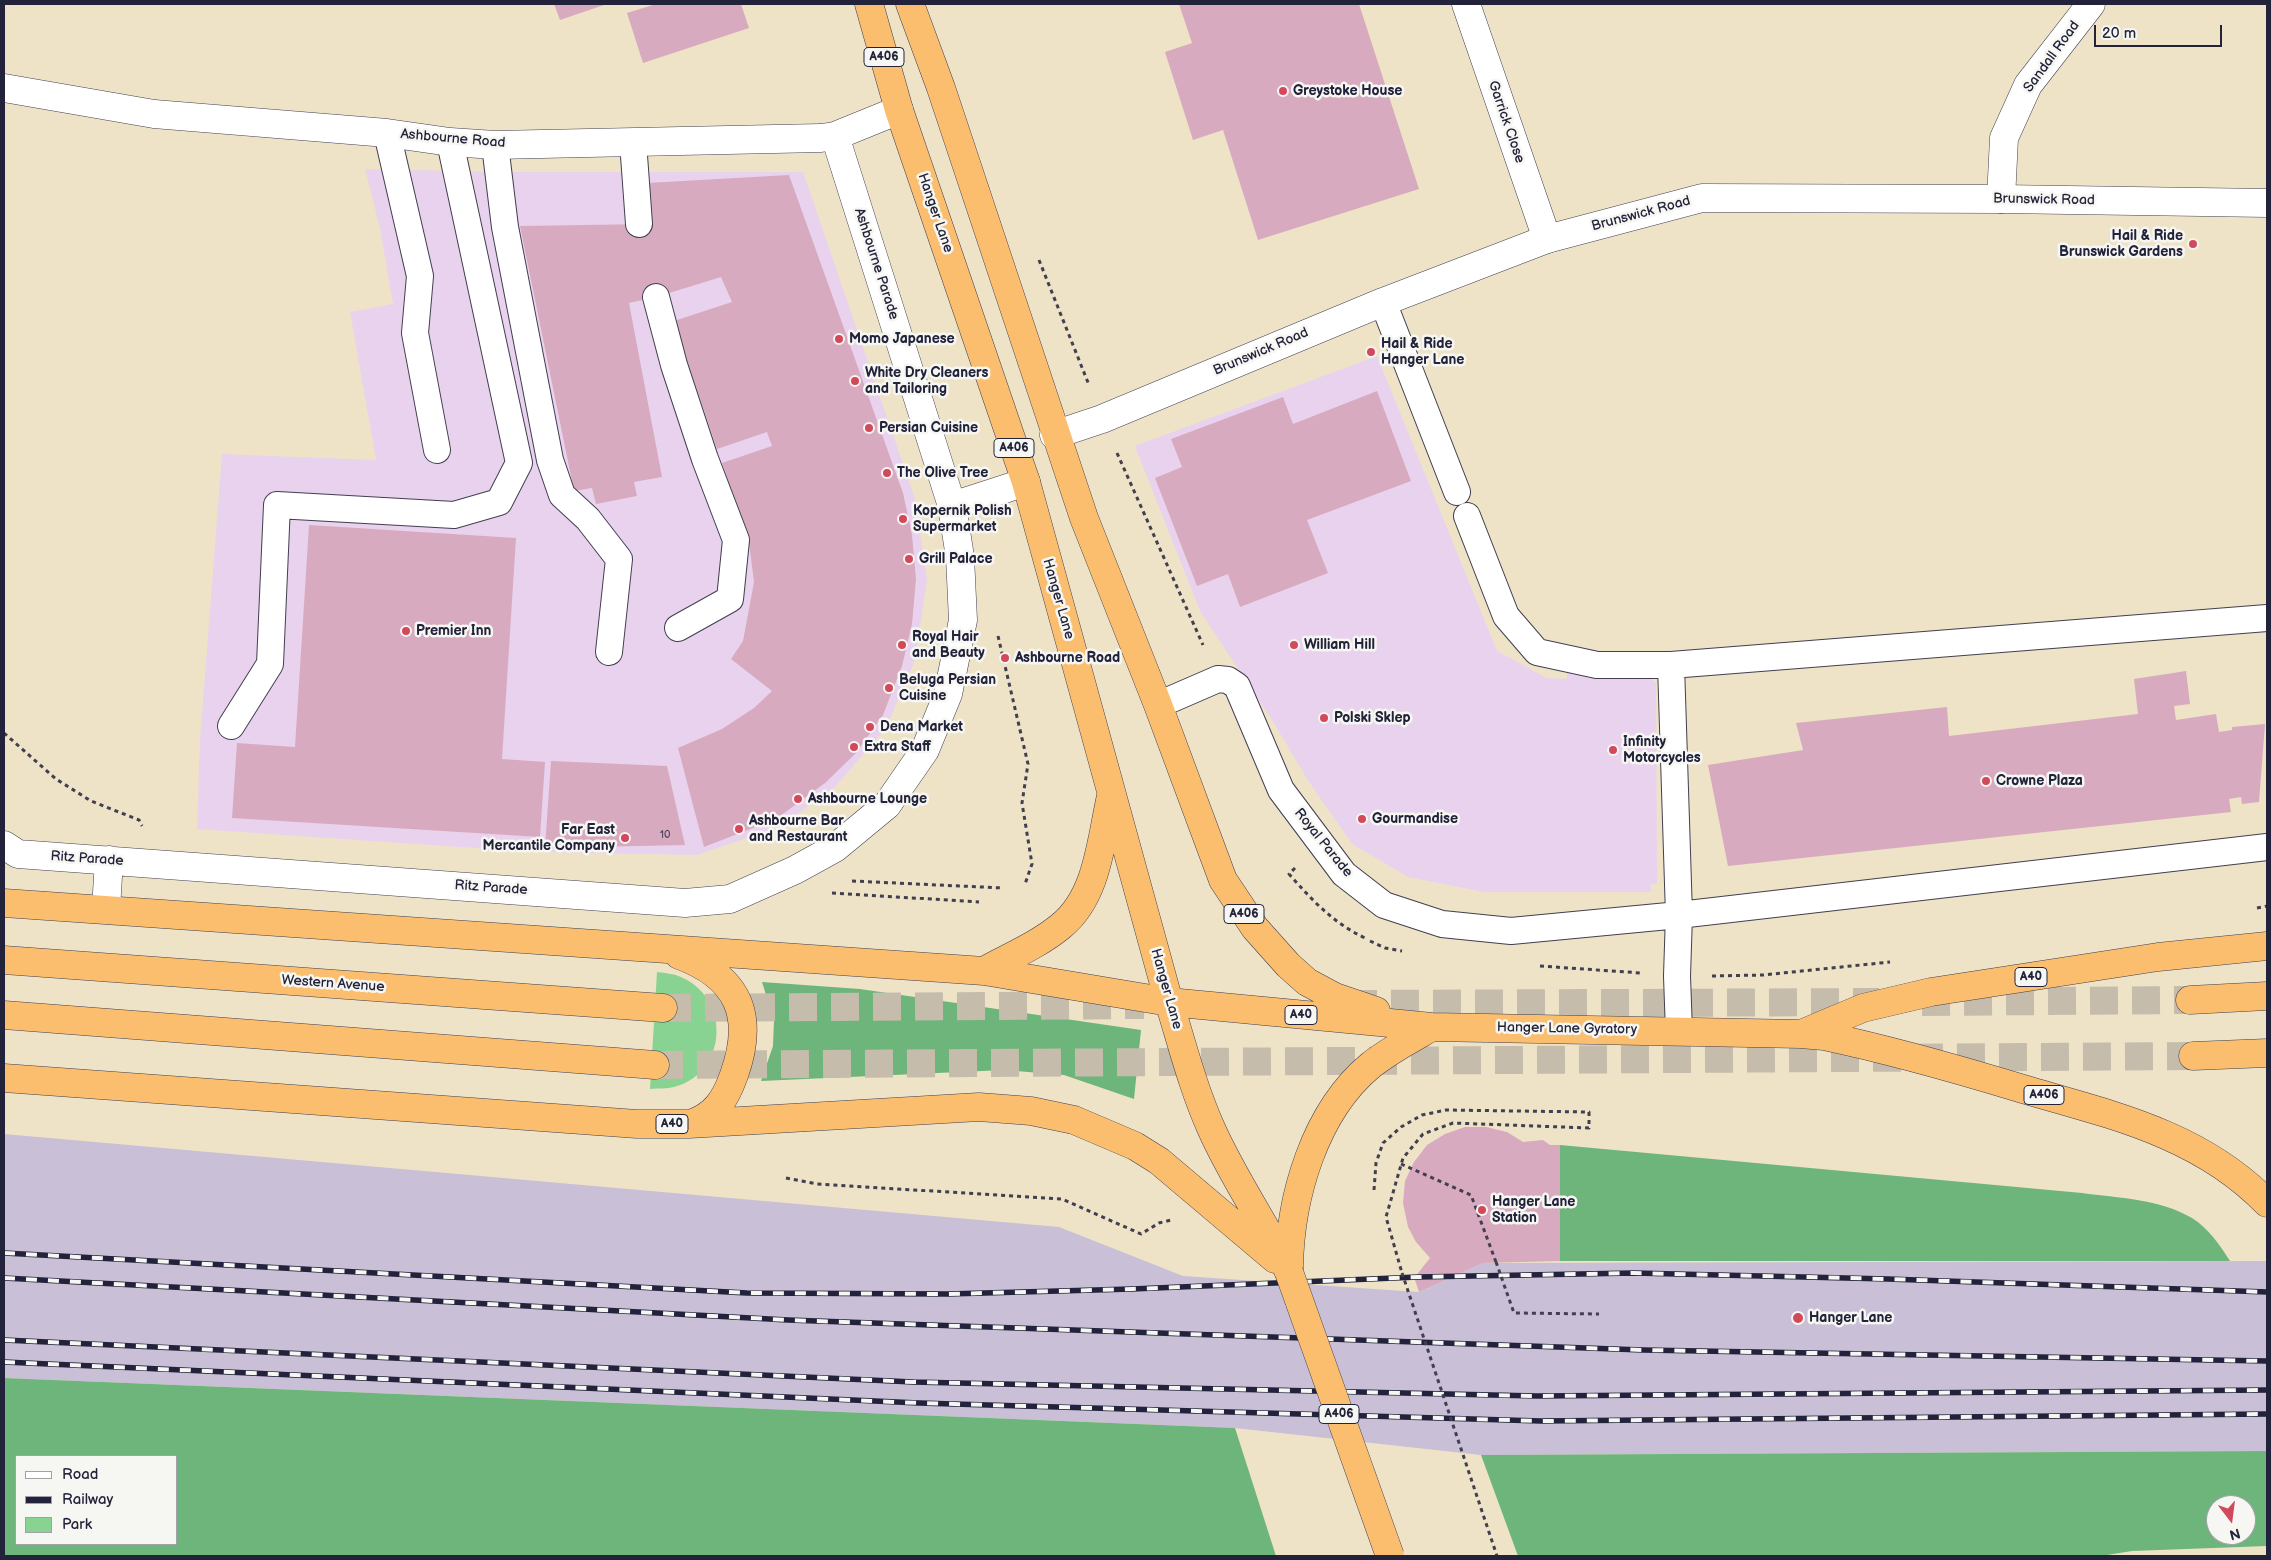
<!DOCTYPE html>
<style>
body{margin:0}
#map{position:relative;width:2271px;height:1560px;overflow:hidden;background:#eee3c7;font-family:"Balsamiq Sans",sans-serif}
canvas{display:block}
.frame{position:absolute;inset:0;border:5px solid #22223b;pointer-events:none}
.legend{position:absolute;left:15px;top:1455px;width:162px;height:90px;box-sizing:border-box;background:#f6f6f2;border:1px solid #a1a1a9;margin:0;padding:6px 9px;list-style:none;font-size:15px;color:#22223b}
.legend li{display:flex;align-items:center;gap:10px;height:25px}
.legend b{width:25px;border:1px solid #a1a1a9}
.north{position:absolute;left:2206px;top:1495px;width:50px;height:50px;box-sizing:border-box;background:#f6f6f2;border:1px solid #a1a1a9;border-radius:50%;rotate:165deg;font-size:14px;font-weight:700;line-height:20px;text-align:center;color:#22223b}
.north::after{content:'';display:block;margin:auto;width:18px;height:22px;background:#d1495b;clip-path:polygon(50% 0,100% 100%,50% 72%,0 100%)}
.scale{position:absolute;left:2094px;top:25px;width:128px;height:22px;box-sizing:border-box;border:2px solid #22223b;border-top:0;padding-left:6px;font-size:15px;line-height:18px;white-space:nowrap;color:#22223b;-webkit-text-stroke:4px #f6f6f2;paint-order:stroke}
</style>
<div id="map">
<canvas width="2271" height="1560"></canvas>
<div class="frame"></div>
<ul class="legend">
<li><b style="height:6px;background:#fff"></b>Road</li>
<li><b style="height:6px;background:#22223b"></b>Railway</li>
<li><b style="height:14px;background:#88d391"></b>Park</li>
</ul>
<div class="north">N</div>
<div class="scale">20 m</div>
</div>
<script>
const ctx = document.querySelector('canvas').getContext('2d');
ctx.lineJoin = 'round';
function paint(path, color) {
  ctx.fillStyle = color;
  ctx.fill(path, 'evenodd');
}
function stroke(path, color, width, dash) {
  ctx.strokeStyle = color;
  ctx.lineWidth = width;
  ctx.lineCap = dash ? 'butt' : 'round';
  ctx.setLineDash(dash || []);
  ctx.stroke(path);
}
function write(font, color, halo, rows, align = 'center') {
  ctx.font = font + ' "Balsamiq Sans",sans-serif';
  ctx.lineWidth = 5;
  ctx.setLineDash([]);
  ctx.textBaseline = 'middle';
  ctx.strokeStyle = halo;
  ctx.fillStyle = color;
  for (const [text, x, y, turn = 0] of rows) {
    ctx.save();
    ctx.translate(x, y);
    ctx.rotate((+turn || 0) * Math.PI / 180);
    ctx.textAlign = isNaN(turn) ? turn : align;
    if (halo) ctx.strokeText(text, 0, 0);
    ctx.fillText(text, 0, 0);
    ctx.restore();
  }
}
const built = new Path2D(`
 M 365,169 L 504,172 L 803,172 L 915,499 L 927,580 L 915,660 L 886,728 L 835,787 L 779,827 L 697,855 L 533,852 L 197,829 L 200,740 L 222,454 L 376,460 L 350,312 L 393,304 L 380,228 Z
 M 1377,356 L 1497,651 L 1547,678 L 1567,679 L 1567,671 L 1643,671 L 1656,683 L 1657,884 L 1651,884 L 1651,892 L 1484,892 L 1408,877 L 1352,844 L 1309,782 L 1272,720 L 1200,611 L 1135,446 Z`);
const industrial = new Path2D(`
 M 4,1134 L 1059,1227 L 1183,1276 L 1419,1292 L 1483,1263 L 2267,1261 L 2267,1451 L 1481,1455 L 1235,1428 L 4,1378 Z`);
const green = new Path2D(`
 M 657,972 C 665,973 676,974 683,978 C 732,1001 726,1074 674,1087 C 667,1089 658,1088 650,1089 Z`);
const forest = new Path2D(`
 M 762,982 L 860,989 L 1141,1030 L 1134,1099 L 1064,1075 L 1004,1070 L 761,1081 L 773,1046 L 774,1020 Z
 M 1560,1145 L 2082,1193 C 2118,1198 2160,1199 2192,1218 C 2208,1228 2220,1245 2230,1261 L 1560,1261 Z
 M 4,1378 L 1235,1428 L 1276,1556 L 4,1556 ZM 16,1456 L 176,1456 L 176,1544 L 16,1544 Z
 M 2267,1451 L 2267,1546 L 2132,1551 L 2101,1556 L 1518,1556 L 1481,1455 ZM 2216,1505 L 2246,1505 L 2246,1535 L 2216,1535 Z`);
const building = new Path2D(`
 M 554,4 L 607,4 L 560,20 Z
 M 656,4 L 741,4 L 749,28 L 643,63 L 627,13 Z
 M 1179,4 L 1359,4 L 1419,189 L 1258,240 L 1223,130 L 1193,140 L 1165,52 L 1192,43 Z
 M 789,175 L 903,493 L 912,535 L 916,579 L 912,624 L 902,666 L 883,715 L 856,753 L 825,783 L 776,819 L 704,847 L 678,748 L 722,729 L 754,708 L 772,691 L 731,659 L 743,641 L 754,582 L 749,543 L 722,463 L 772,446 L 767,432 L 717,449 L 674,321 L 732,302 L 721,277 L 656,297 L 629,303 L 662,477 L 634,482 L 637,496 L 596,504 L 592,488 L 574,491 L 520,226 L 650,224 L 647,183 Z
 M 1377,391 L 1411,481 L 1307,520 L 1328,573 L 1240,607 L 1228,574 L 1197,586 L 1155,478 L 1182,467 L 1171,439 L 1283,397 L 1293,424 Z
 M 309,525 L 516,538 L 502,759 L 545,762 L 540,837 L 232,818 L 237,743 L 295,747 Z
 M 2186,671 L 2190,704 L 2174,706 L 2176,720 L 2216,714 L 2219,732 L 2232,730 L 2232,727 L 2265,724 L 2259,802 L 2242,804 L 2241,797 L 2229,799 L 2231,812 L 1728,866 L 1708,765 L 1803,750 L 1796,723 L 1947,707 L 1949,736 L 2138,714 L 2134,679 Z
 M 551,761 L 667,766 L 685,845 L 545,848 Z
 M 1465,1127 L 1486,1127 L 1507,1132 L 1523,1142 L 1543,1140 L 1550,1145 L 1560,1145 L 1560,1261 L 1483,1263 L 1419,1292 L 1415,1280 L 1418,1273 L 1430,1258 L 1416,1242 L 1408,1227 L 1403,1203 L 1405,1181 L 1414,1162 L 1427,1145 L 1445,1134 Z`);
const trunkTunnel = new Path2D(`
 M 1922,1002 L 2190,1000
 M 1349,1004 L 1879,1002
 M 663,1008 L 1144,1005
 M 655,1065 L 2193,1056`);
const path = new Path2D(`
 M 1039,260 L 1089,385
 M 1117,453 L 1203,645
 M 998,636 L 1028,764 L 1022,803 L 1032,864 L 1025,884
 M 4,733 L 56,779 L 91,801 L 139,820 L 142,826
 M 1295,868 L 1289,874 C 1312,900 1333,923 1365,938
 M 852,881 L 1003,888
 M 832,893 L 979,902
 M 2257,908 L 2267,906
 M 1370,941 L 1385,948 L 1402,951
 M 1540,966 L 1641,973
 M 1712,976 L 1763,975 L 1890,962
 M 1401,1164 L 1471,1195 L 1496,1262
 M 786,1178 L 817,1184 L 1062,1199 L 1141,1234 L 1159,1223 L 1171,1220
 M 1374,1190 L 1376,1163 L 1383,1143 L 1401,1127 L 1422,1115 L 1446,1110 L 1589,1112 L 1589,1128 L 1453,1123 L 1423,1134 L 1403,1158 L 1386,1217 L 1402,1273`);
const service = new Path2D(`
 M 387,133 L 420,276 L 415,333 L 437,450
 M 633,142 L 639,224
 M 495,145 L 505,227 L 550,460 L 562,495 L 588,519 L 619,559 L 609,652
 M 656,297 L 674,365 L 705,459 L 736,540 L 730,599 L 678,628
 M 1383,302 L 1457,492
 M 1467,516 L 1506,616 L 1537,652 L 1597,665 L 1671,665
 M 1158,705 L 1218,679 L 1228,680 L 1237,686 L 1281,790 L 1344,874 L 1384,905 L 1442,924 L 1511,931 L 1679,915 L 2267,847
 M 231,726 L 270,664 L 277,505 L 454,515 L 499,502 L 519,463 L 450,142
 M 1679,1032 L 1677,976 L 1679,915 L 1671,665 L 2267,618`);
const minor = new Path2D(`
 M 1466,4 L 1547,239
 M 4,88 L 154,114 L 387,133 L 450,142 L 495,145 L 821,138 L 835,136 L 899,110
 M 2001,199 L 2004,138 L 2028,85 L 2091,4
 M 952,506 L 1026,482
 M 4,845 L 18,854 L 685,903 L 730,899 L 795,870 L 835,848 L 887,805 L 925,750 L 948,694 L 963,620 L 960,557 L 952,506 L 835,136
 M 106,909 L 109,860`);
const tertiary = new Path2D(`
 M 1054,435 L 1102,419 L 1383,302 L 1547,239 L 1702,198 L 2001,199 L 2267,203`);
const trunk = new Path2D(`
 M 869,4 L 899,110 L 1026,482 L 1169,1002 C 1182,1044 1193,1088 1211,1128 C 1233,1178 1265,1223 1289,1272
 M 910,4 L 941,88 L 1084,518 L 1158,705 L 1223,880 L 1255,928 L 1288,965 L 1307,982 L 1335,997 L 1376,1011
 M 4,903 L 984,971 L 1169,1002 L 1432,1027 L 1801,1034 L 1824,1036 C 1891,1050 1957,1069 2023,1089 C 2112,1115 2200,1134 2267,1203
 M 679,955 C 739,977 755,1016 734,1075 C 725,1100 715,1116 690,1124
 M 4,960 L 663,1008
 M 984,971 C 1009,957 1038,945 1061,926 C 1098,896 1101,840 1111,796
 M 2190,1000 L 2267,996
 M 4,1015 L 655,1065
 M 1801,1034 L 1863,1008 L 1931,992 L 2158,957 L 2267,946
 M 2193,1056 L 2267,1053
 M 4,1078 L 637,1124 L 689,1124 L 979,1107 L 1031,1111 L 1074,1120 L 1135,1146 L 1159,1161 L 1275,1259
 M 1289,1268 C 1290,1198 1314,1112 1371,1065 C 1390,1050 1411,1039 1432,1027`);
const rail = new Path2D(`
 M 4,1253 L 747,1293 L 948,1294 L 1132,1289 L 1418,1277 L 1634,1273 L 1888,1279 L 2267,1292
 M 4,1278 L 788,1320 L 1643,1350 L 2267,1361
 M 4,1340 L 913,1382 L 1537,1396 L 2267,1390
 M 4,1362 L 919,1403 L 1541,1421 L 2267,1414`);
const pathBridge = new Path2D(`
 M 1496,1262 L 1514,1313 L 1599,1314
 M 1402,1273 L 1497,1556`);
const trunkBridge = new Path2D(`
 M 1289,1272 L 1390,1556`);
const markers = [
 [1283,91,5,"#d1495b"],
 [2193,244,5,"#d1495b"],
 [839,339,5,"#d1495b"],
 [1371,352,5,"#d1495b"],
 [855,381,5,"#d1495b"],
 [869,428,5,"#d1495b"],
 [887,473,5,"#d1495b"],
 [903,519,5,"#d1495b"],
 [909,559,5,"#d1495b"],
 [406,631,5,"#d1495b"],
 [902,645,5,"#d1495b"],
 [1294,645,5,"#d1495b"],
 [1005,658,5,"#d1495b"],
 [889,688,5,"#d1495b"],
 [1324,718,5,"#d1495b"],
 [870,727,5,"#d1495b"],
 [854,747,5,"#d1495b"],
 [1613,750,5,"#d1495b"],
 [1986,781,5,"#d1495b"],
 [798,799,5,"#d1495b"],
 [1362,819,5,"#d1495b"],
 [739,829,5,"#d1495b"],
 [625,838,5,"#d1495b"],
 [1482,1210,5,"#d1495b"],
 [1798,1318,6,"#d1495b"]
];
const numberNames = [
 ["10",665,835]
];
const shields = [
 [884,57,40],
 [1014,448,40],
 [1244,914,40],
 [2031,977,32],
 [1301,1015,32],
 [2044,1095,40],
 [672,1124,32],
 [1339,1414,40]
];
const shieldNames = [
 ["A406",884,57],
 ["A406",1014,448],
 ["A406",1244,914],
 ["A40",2031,977],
 ["A40",1301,1015],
 ["A406",2044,1095],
 ["A40",672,1124],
 ["A406",1339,1414]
];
const streetNames = [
 ["Sandall Road",2052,57,-54],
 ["Garrick Close",1506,122,71],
 ["Ashbourne Road",453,139,5],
 ["Brunswick Road",2044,200,1],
 ["Hanger Lane",935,213,71],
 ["Brunswick Road",1641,214,-15],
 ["Ashbourne Parade",876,264,72],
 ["Brunswick Road",1261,352,-23],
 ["Hanger Lane",1058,599,74],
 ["Royal Parade",1323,843,51],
 ["Ritz Parade",87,859,4],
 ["Ritz Parade",491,888,4],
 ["Western Avenue",333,984,4],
 ["Hanger Lane",1166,989,74],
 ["Hanger Lane Gyratory",1567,1029,1]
];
const poiNames = [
 ["Greystoke House",1293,91],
 ["Hail & Ride",2183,236,"right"],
 ["Brunswick Gardens",2183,252,"right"],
 ["Momo Japanese",849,339],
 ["Hail & Ride",1381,344],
 ["Hanger Lane",1381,360],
 ["White Dry Cleaners",865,373],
 ["and Tailoring",865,389],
 ["Persian Cuisine",879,428],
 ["The Olive Tree",897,473],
 ["Kopernik Polish",913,511],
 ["Supermarket",913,527],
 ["Grill Palace",919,559],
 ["Premier Inn",416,631],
 ["Royal Hair",912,637],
 ["and Beauty",912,653],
 ["William Hill",1304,645],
 ["Ashbourne Road",1015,658],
 ["Beluga Persian",899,680],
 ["Cuisine",899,696],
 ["Polski Sklep",1334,718],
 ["Dena Market",880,727],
 ["Infinity",1623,742],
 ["Motorcycles",1623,758],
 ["Extra Staff",864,747],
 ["Crowne Plaza",1996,781],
 ["Ashbourne Lounge",808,799],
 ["Gourmandise",1372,819],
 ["Ashbourne Bar",749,821],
 ["and Restaurant",749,837],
 ["Far East",615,830,"right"],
 ["Mercantile Company",615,846,"right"],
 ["Hanger Lane",1492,1202],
 ["Station",1492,1218],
 ["Hanger Lane",1809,1318]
];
paint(built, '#e9d2ee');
paint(industrial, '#c9bfd7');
paint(green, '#88d391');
paint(forest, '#6eb57b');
paint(building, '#d8aabf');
stroke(trunkTunnel, '#c5bcab', 28, [28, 14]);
stroke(service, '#413f50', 28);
stroke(minor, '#413f50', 29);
stroke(tertiary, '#413f50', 29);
stroke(trunk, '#413f50', 29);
stroke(path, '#413f50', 3, [4, 4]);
stroke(service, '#fff', 26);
stroke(minor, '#fff', 28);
stroke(tertiary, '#fff', 28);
stroke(trunk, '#fabe6e', 28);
stroke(rail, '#22223b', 5.5);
stroke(rail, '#f6f6f2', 4, [11]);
stroke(trunkBridge, '#413f50', 29, []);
stroke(pathBridge, '#413f50', 3, [4, 4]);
stroke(trunkBridge, '#fabe6e', 28);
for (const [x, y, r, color] of markers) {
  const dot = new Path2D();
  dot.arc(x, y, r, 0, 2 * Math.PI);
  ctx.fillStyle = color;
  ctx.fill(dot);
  stroke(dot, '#f6f6f2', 2);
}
write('11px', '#50445c', null, numberNames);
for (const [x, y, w] of shields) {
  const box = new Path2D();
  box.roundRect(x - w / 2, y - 9.5, w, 19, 4);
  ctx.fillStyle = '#f6f6f2';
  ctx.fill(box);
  stroke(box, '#22223b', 1);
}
write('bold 12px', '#22223b', null, shieldNames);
write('14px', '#22223b', '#f6f6f2', streetNames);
write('bold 14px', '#22223b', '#f6f6f2', poiNames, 'left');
</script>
